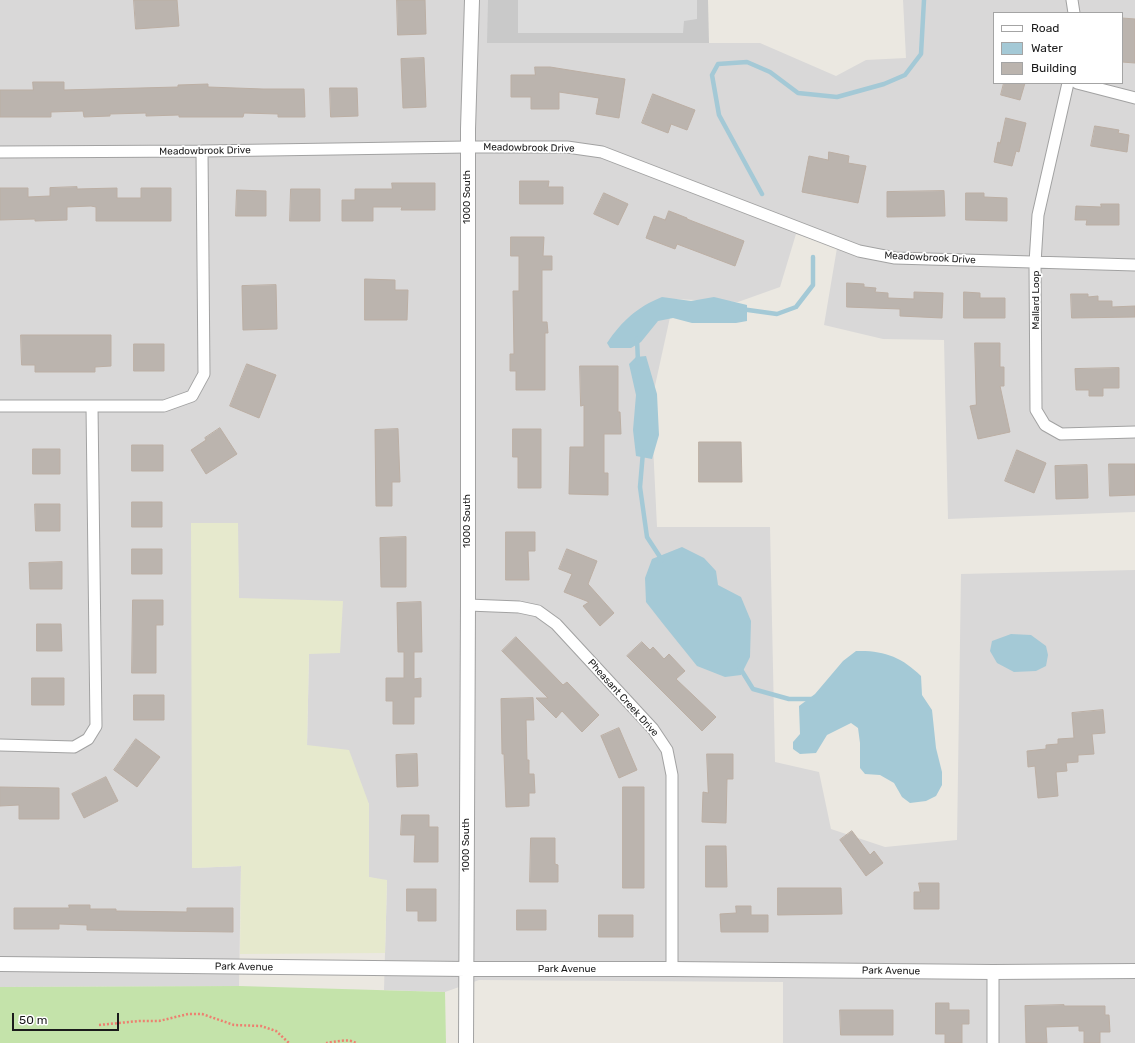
<!DOCTYPE html>
<style>
body{margin:0}
#map{position:relative;width:1135px;height:1043px;overflow:hidden;background:#ebe8e1;font-family:Rubik,sans-serif}
canvas{display:block}
.legend{position:absolute;left:993px;top:12px;width:130px;height:72px;box-sizing:border-box;background:#fff;border:1px solid #a4a4a4;margin:0;padding:5px 7px;list-style:none;font-size:12px;color:#1b1b1b}
.legend li{display:flex;align-items:center;gap:8px;height:20px}
.legend b{width:20px;border:1px solid #a4a4a4}
.scale{position:absolute;left:12px;top:1013px;width:107px;height:18px;box-sizing:border-box;border:2px solid #1b1b1b;border-top:0;padding-left:5px;font-size:12px;line-height:14px;white-space:nowrap;color:#1b1b1b;-webkit-text-stroke:3px #fff;paint-order:stroke}
</style>
<div id="map">
<canvas width="1135" height="1043"></canvas>
<ul class="legend">
<li><b style="height:5px;background:#fff"></b>Road</li>
<li><b style="height:11px;background:#a4c9d6"></b>Water</li>
<li><b style="height:11px;background:#bbb4ae"></b>Building</li>
</ul>
<div class="scale">50 m</div>
</div>
<script>
const ctx = document.querySelector('canvas').getContext('2d');
ctx.lineJoin = 'round';
function paint(path, color) {
  ctx.fillStyle = color;
  ctx.fill(path, 'evenodd');
}
function stroke(path, color, width, dash) {
  ctx.strokeStyle = color;
  ctx.lineWidth = width;
  ctx.lineCap = dash ? 'butt' : 'round';
  ctx.setLineDash(dash || []);
  ctx.stroke(path);
}
function write(font, color, halo, rows, align = 'center') {
  ctx.font = font + ' Rubik,sans-serif';
  ctx.lineWidth = 3.5;
  ctx.setLineDash([]);
  ctx.textBaseline = 'middle';
  ctx.strokeStyle = halo;
  ctx.fillStyle = color;
  for (const [text, x, y, turn = 0] of rows) {
    ctx.save();
    ctx.translate(x, y);
    ctx.rotate((+turn || 0) * Math.PI / 180);
    ctx.textAlign = isNaN(turn) ? turn : align;
    if (halo) ctx.strokeText(text, 0, 0);
    ctx.fillText(text, 0, 0);
    ctx.restore();
  }
}
const residential = new Path2D(`
 M 0,0 L 488,0 L 488,43 L 760,43 L 836,76 L 866,60 L 906,58 L 903,0 L 1135,0 L 1135,512 L 948,519 L 944,340 L 883,339 L 824,325 L 837,248 L 796,234 L 780,287 L 738,302 L 674,299 L 651,404 L 657,527 L 770,527 L 775,762 L 819,772 L 831,829 L 885,847 L 957,840 L 961,574 L 1135,570 L 1135,1043 L 783,1043 L 783,982 L 479,980 L 445,992 L 384,990 L 387,881 L 368,877 L 369,804 L 307,746 L 309,654 L 239,598 L 237,523 L 192,868 L 241,866 L 239,986 L 0,987 ZM 994,13 L 1122,13 L 1122,83 L 994,83 Z`);
const religious = new Path2D(`
 M 488,0 L 708,0 L 709,43 L 487,43 Z`);
const farmland = new Path2D(`
 M 191,523 L 238,523 L 239,598 L 343,601 L 340,653 L 309,654 L 307,745 L 349,750 L 369,804 L 369,877 L 387,880 L 385,953 L 240,954 L 241,866 L 192,868 Z`);
const grass = new Path2D(`
 M 239,986 L 445,992 L 446,1043 L 0,1043 L 0,987 Z`);
const parking = new Path2D(`
 M 518,0 L 697,0 L 697,19 L 684,21 L 683,33 L 518,33 Z`);
const water = new Path2D(`
 M 662,297 L 691,301 L 714,297 L 747,305 L 747,321 L 736,323 L 692,323 L 673,318 L 658,321 L 641,342 L 631,348 L 610,348 L 607,343 C 622,321 637,307 662,297 Z
 M 646,356 L 657,394 L 659,435 L 652,459 L 636,456 L 633,430 L 636,395 L 629,364 L 636,357 Z
 M 682,547 L 704,558 L 716,571 L 718,585 L 741,597 L 751,621 L 750,657 L 741,675 L 725,677 L 697,666 L 664,625 L 646,602 L 645,578 L 652,559 Z
 M 1011,634 L 1031,635 L 1046,646 L 1048,655 L 1046,666 L 1036,671 L 1014,672 L 997,663 L 990,651 L 992,641 Z
 M 856,651 C 883,650 902,657 921,676 L 922,695 L 932,710 L 936,748 L 942,772 L 942,785 L 936,796 L 926,801 L 910,803 L 902,797 L 894,783 L 880,775 L 865,774 L 860,768 L 860,743 L 858,728 L 851,723 L 827,735 L 816,753 L 800,754 L 793,749 L 793,742 L 800,734 L 799,706 L 815,694 L 843,661 Z`);
const stream = new Path2D(`
 M 762,194 L 719,115 L 712,75 L 718,64 L 747,62 L 770,72 L 798,93 L 837,97 L 884,84 L 905,75 L 921,54 L 924,0
 M 741,309 L 777,314 L 796,307 L 813,285 L 813,257
 M 637,339 L 638,362
 M 643,452 L 640,487 L 647,537 L 662,560
 M 740,668 L 753,689 L 789,699 L 814,699`);
const building = new Path2D(`
 M 134,0 L 177,0 L 179,26 L 136,29 Z
 M 397,0 L 425,0 L 426,34 L 398,35 Z
 M 1122,18 L 1135,19 L 1135,63 L 1122,62 Z
 M 424,58 L 426,107 L 403,108 L 401,59 Z
 M 535,67 L 550,67 L 625,79 L 619,118 L 596,114 L 599,98 L 559,92 L 559,109 L 531,109 L 531,97 L 511,97 L 511,75 L 535,75 Z
 M 33,82 L 64,82 L 64,90 L 178,87 L 178,85 L 208,84 L 208,87 L 263,89 L 304,89 L 305,117 L 278,117 L 278,114 L 244,113 L 243,117 L 179,117 L 179,115 L 146,116 L 146,113 L 110,114 L 110,116 L 84,117 L 83,111 L 51,112 L 51,117 L 0,117 L 0,90 L 33,90 Z
 M 1004,83 L 1025,83 L 1020,100 L 1001,95 Z
 M 330,88 L 357,88 L 358,116 L 331,117 Z
 M 653,94 L 695,110 L 687,130 L 671,124 L 668,133 L 642,123 Z
 M 1006,118 L 1026,123 L 1019,152 L 1016,151 L 1012,166 L 994,162 L 998,142 L 1000,143 Z
 M 1095,126 L 1119,130 L 1118,133 L 1129,135 L 1127,152 L 1091,146 Z
 M 829,152 L 849,156 L 848,163 L 866,166 L 858,203 L 802,192 L 809,156 L 828,160 Z
 M 520,181 L 549,181 L 548,187 L 563,187 L 563,204 L 520,204 Z
 M 392,183 L 435,183 L 435,210 L 401,210 L 402,207 L 373,207 L 373,221 L 342,221 L 342,200 L 355,200 L 355,189 L 392,189 Z
 M 77,187 L 77,189 L 117,188 L 117,198 L 141,198 L 141,188 L 171,188 L 171,221 L 96,221 L 96,207 L 91,206 L 67,207 L 67,220 L 35,221 L 35,219 L 0,220 L 0,188 L 28,188 L 28,197 L 50,196 L 50,188 Z
 M 291,189 L 320,189 L 320,221 L 290,221 Z
 M 237,190 L 266,191 L 266,216 L 236,216 Z
 M 944,191 L 945,216 L 887,217 L 887,192 Z
 M 604,193 L 628,204 L 618,225 L 594,214 Z
 M 966,193 L 984,193 L 984,197 L 1007,198 L 1007,221 L 966,220 Z
 M 1101,204 L 1119,204 L 1119,225 L 1086,225 L 1087,220 L 1075,220 L 1076,206 L 1101,207 Z
 M 669,211 L 687,218 L 687,219 L 744,241 L 735,266 L 677,244 L 675,249 L 646,238 L 654,216 L 665,220 Z
 M 511,237 L 544,237 L 543,256 L 552,256 L 552,270 L 542,270 L 542,322 L 547,322 L 548,333 L 545,333 L 545,390 L 516,390 L 516,371 L 510,371 L 510,354 L 514,354 L 513,291 L 519,291 L 519,256 L 511,256 Z
 M 365,279 L 395,280 L 395,290 L 408,290 L 407,320 L 365,320 Z
 M 847,283 L 864,284 L 864,287 L 876,288 L 875,292 L 888,293 L 888,298 L 914,299 L 914,292 L 943,293 L 942,318 L 900,316 L 900,309 L 847,307 Z
 M 276,285 L 277,329 L 243,330 L 242,286 Z
 M 964,292 L 980,293 L 980,298 L 1005,298 L 1005,318 L 964,318 Z
 M 1071,294 L 1088,294 L 1088,297 L 1098,296 L 1098,301 L 1112,301 L 1112,307 L 1135,306 L 1135,317 L 1072,318 Z
 M 21,335 L 111,335 L 111,366 L 95,367 L 95,372 L 35,372 L 35,365 L 22,365 Z
 M 975,343 L 1000,343 L 1000,367 L 1004,367 L 1004,386 L 1000,386 L 1010,432 L 978,439 L 970,406 L 976,405 Z
 M 134,344 L 164,344 L 164,371 L 134,371 Z
 M 247,364 L 276,375 L 259,418 L 230,406 Z
 M 580,366 L 618,366 L 618,412 L 620,412 L 621,434 L 604,434 L 604,473 L 608,473 L 608,495 L 569,494 L 570,447 L 584,447 L 584,405 L 581,406 Z
 M 1119,368 L 1119,388 L 1103,388 L 1103,396 L 1089,396 L 1089,390 L 1076,390 L 1075,369 Z
 M 220,428 L 237,454 L 206,474 L 191,450 L 206,440 L 205,438 Z
 M 398,429 L 400,482 L 392,482 L 392,506 L 376,506 L 375,430 Z
 M 513,429 L 541,429 L 541,488 L 518,488 L 518,457 L 513,457 Z
 M 699,442 L 741,442 L 742,482 L 699,482 Z
 M 132,445 L 163,445 L 163,471 L 132,471 Z
 M 33,449 L 60,449 L 60,474 L 33,474 Z
 M 1017,450 L 1046,463 L 1034,493 L 1005,481 Z
 M 1109,464 L 1135,464 L 1135,495 L 1110,496 Z
 M 1087,465 L 1088,498 L 1056,499 L 1055,466 Z
 M 132,502 L 162,502 L 162,527 L 132,527 Z
 M 35,504 L 60,504 L 60,531 L 36,531 Z
 M 506,532 L 535,532 L 535,551 L 528,551 L 529,580 L 506,580 Z
 M 406,537 L 406,587 L 381,587 L 380,538 Z
 M 132,549 L 162,549 L 162,574 L 132,574 Z
 M 567,549 L 597,561 L 588,584 L 614,613 L 600,626 L 583,606 L 589,602 L 564,592 L 572,574 L 559,569 Z
 M 62,562 L 62,589 L 30,589 L 29,563 Z
 M 133,600 L 163,600 L 163,625 L 156,625 L 156,673 L 132,673 Z
 M 421,602 L 422,652 L 414,652 L 414,679 L 421,678 L 421,697 L 414,697 L 414,724 L 393,724 L 393,701 L 386,701 L 386,678 L 404,678 L 404,652 L 398,652 L 397,603 Z
 M 37,624 L 61,624 L 62,651 L 37,651 Z
 M 516,637 L 563,685 L 567,682 L 599,715 L 582,732 L 562,711 L 556,718 L 536,698 L 548,698 L 502,651 Z
 M 642,642 L 650,650 L 653,647 L 664,659 L 669,654 L 685,671 L 676,679 L 716,717 L 702,731 L 627,656 Z
 M 32,678 L 64,678 L 64,705 L 32,705 Z
 M 134,695 L 164,695 L 164,720 L 134,720 Z
 M 533,698 L 534,720 L 526,720 L 527,760 L 529,760 L 529,774 L 534,774 L 535,793 L 529,793 L 529,806 L 506,807 L 504,754 L 502,754 L 501,699 Z
 M 1103,710 L 1105,733 L 1092,734 L 1094,754 L 1078,755 L 1078,762 L 1066,763 L 1067,771 L 1056,772 L 1058,796 L 1038,798 L 1035,766 L 1028,767 L 1027,751 L 1046,749 L 1046,745 L 1058,744 L 1058,739 L 1074,738 L 1072,713 Z
 M 619,728 L 637,770 L 619,778 L 601,736 Z
 M 136,739 L 160,757 L 137,787 L 114,770 Z
 M 417,754 L 418,786 L 397,787 L 396,755 Z
 M 707,754 L 733,754 L 733,779 L 727,779 L 726,823 L 702,822 L 703,792 L 708,793 Z
 M 106,777 L 118,801 L 84,818 L 72,794 Z
 M 0,787 L 59,788 L 59,819 L 19,819 L 19,805 L 0,806 Z
 M 623,787 L 644,787 L 644,888 L 623,888 Z
 M 402,815 L 429,815 L 429,827 L 438,827 L 438,862 L 414,862 L 415,835 L 401,835 Z
 M 852,831 L 870,855 L 874,851 L 883,863 L 866,876 L 840,840 Z
 M 531,838 L 555,838 L 555,864 L 558,865 L 558,882 L 530,882 Z
 M 706,846 L 726,846 L 727,887 L 706,887 Z
 M 919,883 L 939,883 L 939,909 L 914,909 L 914,892 L 920,892 Z
 M 778,888 L 841,888 L 842,914 L 778,915 Z
 M 407,889 L 436,889 L 436,921 L 418,921 L 418,911 L 407,911 Z
 M 69,905 L 90,905 L 90,909 L 116,909 L 116,911 L 187,912 L 187,908 L 233,908 L 233,932 L 87,930 L 87,925 L 59,924 L 59,929 L 14,929 L 14,908 L 69,908 Z
 M 736,906 L 751,906 L 751,915 L 768,915 L 768,932 L 721,932 L 720,914 L 736,913 Z
 M 517,910 L 546,910 L 546,930 L 517,930 Z
 M 599,915 L 633,915 L 633,937 L 599,937 Z
 M 936,1003 L 949,1003 L 949,1010 L 969,1010 L 969,1024 L 962,1024 L 962,1043 L 945,1043 L 945,1034 L 936,1034 Z
 M 1064,1005 L 1064,1006 L 1105,1006 L 1105,1015 L 1109,1015 L 1110,1032 L 1100,1032 L 1100,1043 L 1084,1043 L 1084,1031 L 1079,1031 L 1079,1026 L 1046,1027 L 1047,1043 L 1026,1043 L 1025,1006 Z
 M 840,1010 L 893,1010 L 893,1035 L 841,1035 Z`);
const path = new Path2D(`
 M 99,1025 L 139,1021 L 159,1021 L 188,1014 L 202,1014 L 234,1025 L 261,1026 L 276,1031 L 289,1043
 M 326,1043 C 334,1042 349,1038 356,1043`);
const minor = new Path2D(`
 M 1072,0 L 1074,13
 M 1068,83 L 1038,215 L 1035,263 L 1036,410 L 1045,425 L 1061,434 L 1135,432
 M 1077,83 L 1135,98
 M 0,152 L 202,151 L 468,147 L 567,147 L 602,152 L 859,251 L 895,258 L 1135,265
 M 0,406 L 164,406 L 192,396 L 204,374 L 202,151
 M 468,605 L 519,607 L 538,611 L 556,624 L 653,729 L 667,750 L 672,775 L 672,969
 M 0,745 L 74,747 L 88,739 L 96,726 L 92,406
 M 993,1043 L 993,972`);
const tertiary = new Path2D(`
 M 0,964 L 466,969 L 672,969 L 993,972 L 1135,971
 M 466,1043 L 468,605 L 468,129 L 472,0`);
const streetNames = [
 ["Meadowbrook Drive",529,148,1],
 ["Meadowbrook Drive",205,151,-1],
 ["1000 South",467,197,-90],
 ["Meadowbrook Drive",930,258,3],
 ["Mallard Loop",1036,300,-90],
 ["1000 South",467,521,-90],
 ["Pheasant Creek Drive",623,698,48],
 ["1000 South",466,845,-90],
 ["Park Avenue",244,967,1],
 ["Park Avenue",567,969],
 ["Park Avenue",891,971,1]
];
paint(residential, '#d9d8d8');
paint(religious, '#c9c9c9');
paint(farmland, '#e6e9cd');
paint(grass, '#c4e3aa');
paint(parking, '#dbdbdb');
paint(water, '#a4c9d6');
stroke(stream, '#a4c9d6', 4.5);
paint(building, '#bbb4ae');
stroke(building, '#bcafa4', 1);
stroke(minor, '#a2a2a2', 13);
stroke(tertiary, '#a2a2a2', 16);
stroke(path, '#ed8070', 2.5, [2, 2]);
stroke(minor, '#fff', 11);
stroke(tertiary, '#fff', 14);
write('10px', '#1b1b1b', '#fff', streetNames);
</script>
